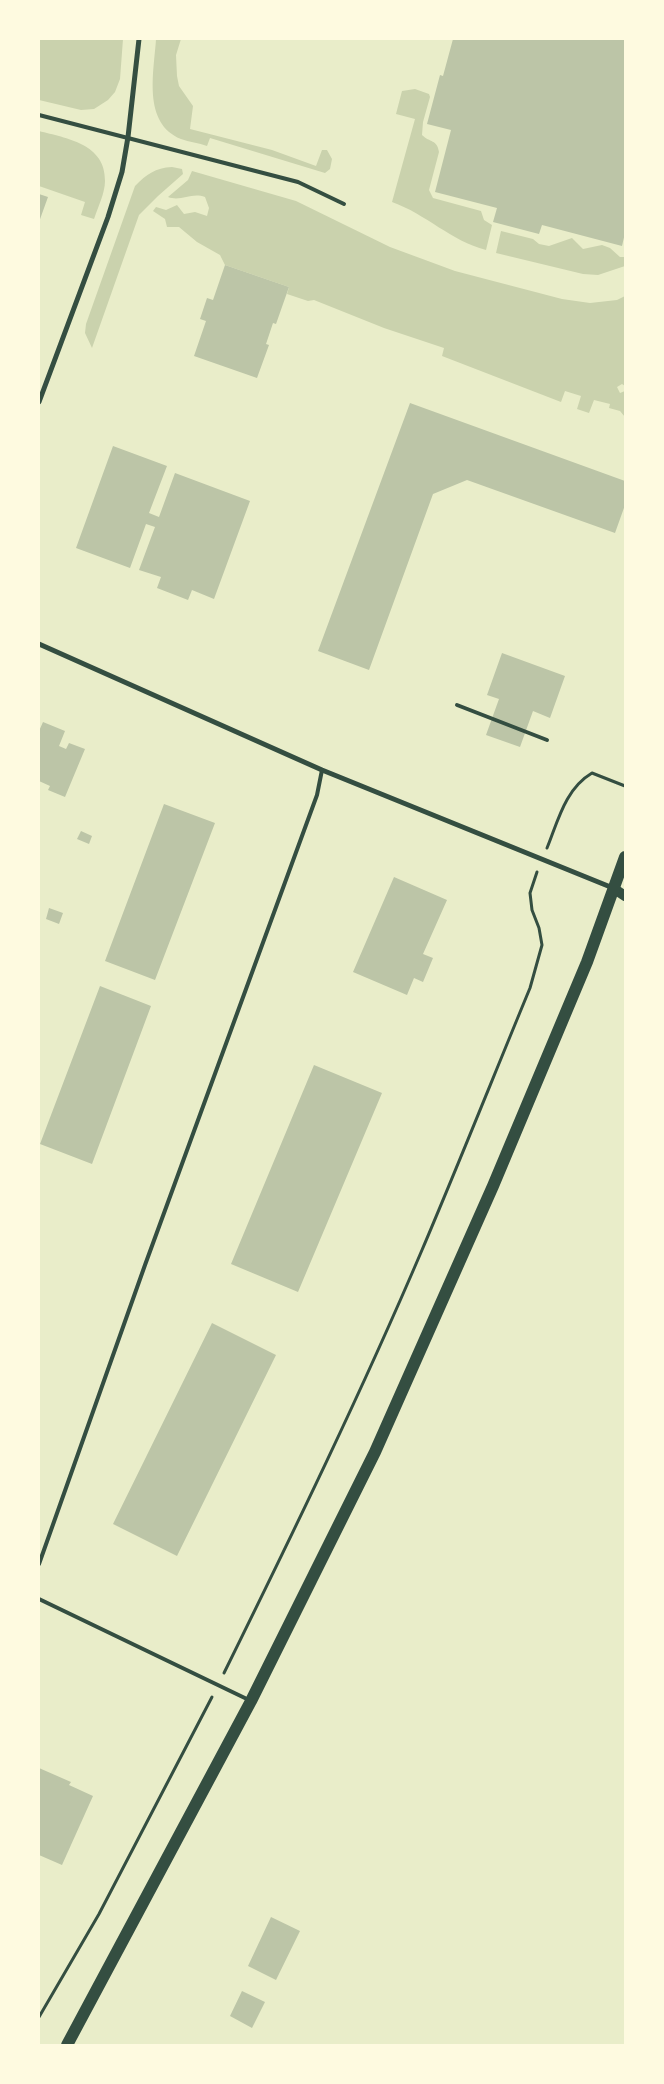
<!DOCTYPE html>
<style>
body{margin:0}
#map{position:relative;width:664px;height:2084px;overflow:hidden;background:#e9edc9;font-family:"Fira Sans Condensed",sans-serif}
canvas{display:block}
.frame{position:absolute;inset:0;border:40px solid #fefae0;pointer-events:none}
</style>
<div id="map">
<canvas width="664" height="2084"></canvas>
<div class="frame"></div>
</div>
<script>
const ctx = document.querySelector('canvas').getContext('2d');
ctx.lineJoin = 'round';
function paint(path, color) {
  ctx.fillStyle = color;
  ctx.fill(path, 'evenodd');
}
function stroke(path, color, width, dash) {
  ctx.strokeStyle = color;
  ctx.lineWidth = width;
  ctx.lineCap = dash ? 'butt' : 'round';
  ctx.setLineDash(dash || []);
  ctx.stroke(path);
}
const green = new Path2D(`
 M 39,39 L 123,39 L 120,79 L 115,92 L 108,100 L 94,109 L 81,110 L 39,100 Z
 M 156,39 L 181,39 L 176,55 L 177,76 L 179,86 L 193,106 L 190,129 L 272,150 L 316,166 L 322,150 L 327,150 L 332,159 L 330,169 L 325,173 L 210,138 L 207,146 C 199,143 189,142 181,139 C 142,123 154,72 156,39 Z
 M 415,89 L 429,94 L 430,97 L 423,122 L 422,135 C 430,143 437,139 439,152 L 429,190 L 433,198 L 481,211 L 484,220 L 492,225 L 486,250 C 451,241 426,214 392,202 L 415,119 L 396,114 L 402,91 Z
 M 39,131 C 66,138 106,144 105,181 C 105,193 98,207 94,219 L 81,215 L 85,202 L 39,186 Z
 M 172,167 L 182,169 L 183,174 L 158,196 L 139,215 L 92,348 L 85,333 L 86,324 L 135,186 C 147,174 155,168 172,167 Z
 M 192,171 L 296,201 L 390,247 L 455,271 L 562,299 L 590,303 L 617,300 L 625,296 L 625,386 L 622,384 L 617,387 L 620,393 L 625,391 L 625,417 L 620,411 L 609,408 L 610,404 L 594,400 L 589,413 L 577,409 L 581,396 L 565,391 L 561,402 L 442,356 L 444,348 L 384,328 L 314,300 L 308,301 L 287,294 L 289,287 L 225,265 L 220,255 L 197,242 L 179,227 L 167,227 L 165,219 L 153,211 L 156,207 L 166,210 L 177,205 L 184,214 L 195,212 L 207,216 L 209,208 L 205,197 C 191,192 181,202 168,197 L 188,180 Z
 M 501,231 L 533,239 L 539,244 L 549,246 L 572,238 L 583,249 L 602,245 L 610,248 L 620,257 L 625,257 L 625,266 L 598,275 L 583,274 L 496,253 Z`);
const building = new Path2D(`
 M 453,39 L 625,39 L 625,233 L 622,246 L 542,225 L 539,234 L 493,222 L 497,208 L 435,192 L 451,130 L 427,124 L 440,75 L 443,76 Z
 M 39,194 L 48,197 L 39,222 Z
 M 225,265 L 289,287 L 276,324 L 273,323 L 266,344 L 269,345 L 257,378 L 194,356 L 206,321 L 200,319 L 207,298 L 213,300 Z
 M 410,403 L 625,481 L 625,505 L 615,533 L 467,480 L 433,494 L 369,670 L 318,651 Z
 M 113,446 L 167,466 L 149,513 L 159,517 L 175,473 L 250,501 L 214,599 L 192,590 L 188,600 L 157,588 L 161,577 L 139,570 L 155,527 L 146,524 L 130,568 L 76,548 Z
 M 502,653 L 565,676 L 550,718 L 533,711 L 520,747 L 486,735 L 499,699 L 487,695 Z
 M 43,722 L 65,731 L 59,746 L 66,749 L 69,743 L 85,749 L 65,797 L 48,790 L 50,786 L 39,781 L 39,731 Z
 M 164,804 L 215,823 L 155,980 L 105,961 Z
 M 81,831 L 92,836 L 89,844 L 77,839 Z
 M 394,877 L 447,900 L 423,954 L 433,958 L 423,982 L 414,978 L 407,995 L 353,972 Z
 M 49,908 L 63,913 L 59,924 L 46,919 Z
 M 100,986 L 151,1006 L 92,1164 L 40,1144 Z
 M 314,1065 L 382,1093 L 298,1292 L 231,1264 Z
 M 212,1323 L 276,1355 L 177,1556 L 113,1524 Z
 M 39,1768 L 71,1782 L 69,1785 L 93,1796 L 62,1865 L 39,1855 Z
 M 271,1917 L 300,1931 L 276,1980 L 248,1966 Z
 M 242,1991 L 265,2002 L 252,2028 L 230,2016 Z`);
const path = new Path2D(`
 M 547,848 C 558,821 565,789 592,773 L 625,786
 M 224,1673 C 293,1533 361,1393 422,1250 C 459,1163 494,1075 530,988 L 542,945 L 539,928 L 532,910 L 530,893 L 537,872
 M 39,2017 L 99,1914 L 212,1697`);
const service = new Path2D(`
 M 39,115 L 298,182 L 344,204
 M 457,705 L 547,740
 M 39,1564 L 145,1265 L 317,795 L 322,770
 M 39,1599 L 249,1700`);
const minor = new Path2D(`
 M 39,402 L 108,217 L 122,172 L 128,137 L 139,39
 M 39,644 L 322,770 L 613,888`);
const secondary = new Path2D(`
 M 613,888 L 625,896`);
const primary = new Path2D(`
 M 67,2045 L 251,1701 L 375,1452 L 493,1186 L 587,962 L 625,857`);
paint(green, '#cad2ad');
paint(building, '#bcc5a7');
stroke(path, '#344e41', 3);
stroke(service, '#344e41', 4);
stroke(minor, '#344e41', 5);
stroke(secondary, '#344e41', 10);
stroke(primary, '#344e41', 12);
</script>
